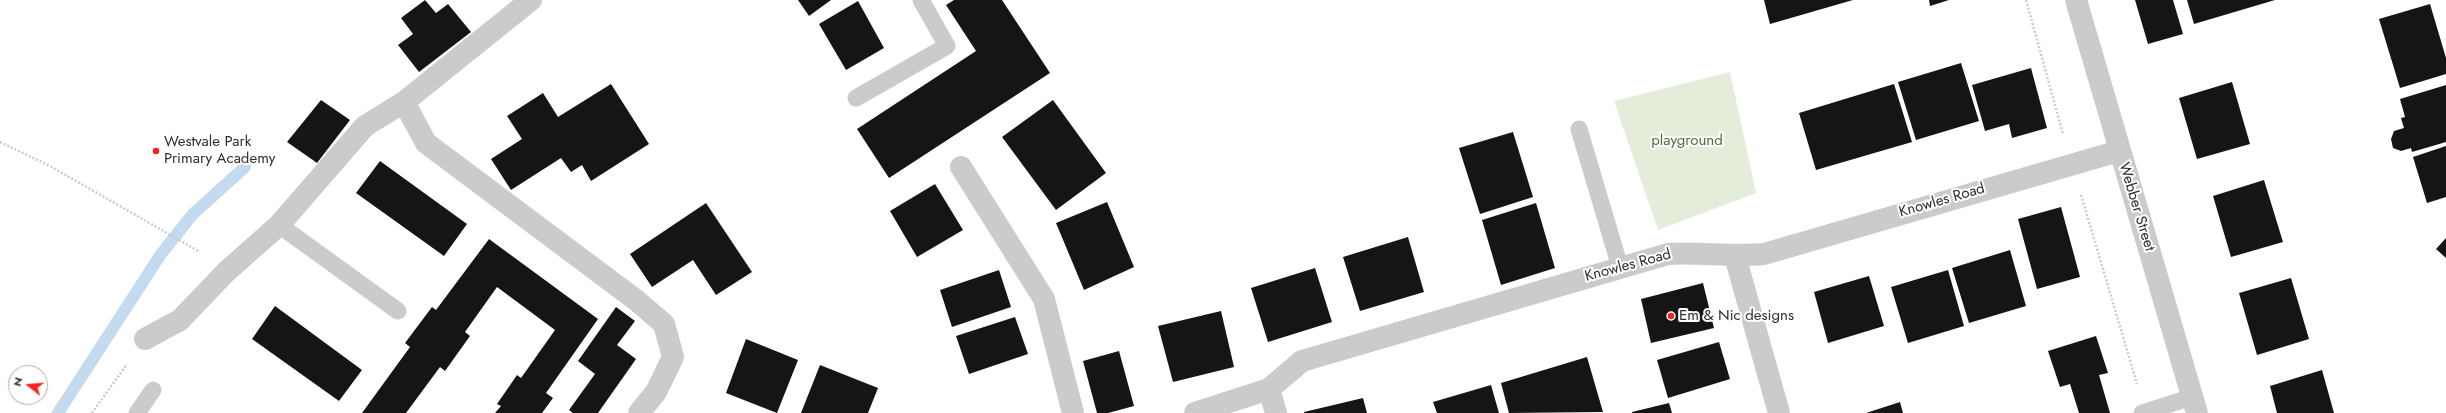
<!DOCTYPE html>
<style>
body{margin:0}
#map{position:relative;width:2446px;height:413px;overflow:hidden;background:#fff;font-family:Jost,sans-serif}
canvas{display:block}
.north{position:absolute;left:8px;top:365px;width:40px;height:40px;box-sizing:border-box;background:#fff;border:1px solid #ababab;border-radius:50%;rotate:287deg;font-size:11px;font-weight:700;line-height:16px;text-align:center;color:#2e2e2e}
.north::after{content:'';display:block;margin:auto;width:14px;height:18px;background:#f7231f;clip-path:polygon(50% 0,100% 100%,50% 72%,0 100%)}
</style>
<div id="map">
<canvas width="2446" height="413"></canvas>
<div class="north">N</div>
</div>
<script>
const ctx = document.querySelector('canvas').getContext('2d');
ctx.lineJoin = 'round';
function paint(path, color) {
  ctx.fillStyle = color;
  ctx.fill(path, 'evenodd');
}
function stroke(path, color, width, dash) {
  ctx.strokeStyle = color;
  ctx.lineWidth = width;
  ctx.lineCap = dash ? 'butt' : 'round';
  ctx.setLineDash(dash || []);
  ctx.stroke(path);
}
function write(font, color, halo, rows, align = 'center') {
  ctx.font = font + ' Jost,sans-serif';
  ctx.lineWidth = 4;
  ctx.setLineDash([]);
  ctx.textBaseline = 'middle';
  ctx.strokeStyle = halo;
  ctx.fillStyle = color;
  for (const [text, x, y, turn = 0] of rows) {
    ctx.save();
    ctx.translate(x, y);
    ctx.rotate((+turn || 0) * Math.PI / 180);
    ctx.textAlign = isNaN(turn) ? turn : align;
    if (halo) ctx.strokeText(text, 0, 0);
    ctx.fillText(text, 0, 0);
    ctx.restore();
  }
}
const green = new Path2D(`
 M 1730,72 L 1756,193 L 1658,230 L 1614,101 Z`);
const stream = new Path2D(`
 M 58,413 L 161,254 L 193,214 L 245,167`);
const building = new Path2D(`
 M 425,0 L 436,13 L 448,4 L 471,32 L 419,72 L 398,45 L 413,34 L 401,18 Z
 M 798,0 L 831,0 L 809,16 Z
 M 954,0 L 1002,0 L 1050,73 L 889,178 L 857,129 L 976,51 L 946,5 Z
 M 1764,0 L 1853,0 L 1770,24 Z
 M 1929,0 L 1949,0 L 1930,6 Z
 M 2135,0 L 2173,0 L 2183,34 L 2148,44 Z
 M 2187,0 L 2275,0 L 2194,24 Z
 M 858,1 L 884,48 L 846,70 L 819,24 Z
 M 2430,4 L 2446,58 L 2446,74 L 2400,88 L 2379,19 Z
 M 1961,63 L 1979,121 L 1916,140 L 1898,82 Z
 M 2031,68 L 2047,128 L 2012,138 L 2009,124 L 1985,131 L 1972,85 Z
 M 2232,82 L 2250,144 L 2197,159 L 2179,98 Z
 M 611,84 L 649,144 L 591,181 L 582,165 L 571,172 L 561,158 L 511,190 L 491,159 L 522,139 L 507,116 L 543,93 L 558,117 Z
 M 1894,84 L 1912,142 L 1816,170 L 1799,113 Z
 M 2446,85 L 2446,142 L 2412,152 L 2411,148 L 2401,151 L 2393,148 L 2391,139 L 2394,131 L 2404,128 L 2401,118 L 2405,117 L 2400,99 Z
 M 321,100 L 350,120 L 317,163 L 287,142 Z
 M 1053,100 L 1106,173 L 1056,210 L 1002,137 Z
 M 1513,132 L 1533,197 L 1480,214 L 1459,148 Z
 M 2446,146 L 2446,197 L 2427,203 L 2413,157 Z
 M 380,161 L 467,224 L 444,256 L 356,193 Z
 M 2264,180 L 2283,242 L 2231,257 L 2213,196 Z
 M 935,184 L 963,230 L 917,257 L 890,211 Z
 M 1107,202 L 1134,267 L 1084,290 L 1056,223 Z
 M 706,203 L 752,272 L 716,295 L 693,260 L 652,287 L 630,254 Z
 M 1536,203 L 1555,268 L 1501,285 L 1482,220 Z
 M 2061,207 L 2080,277 L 2037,289 L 2018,219 Z
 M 1408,237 L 1424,292 L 1360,311 L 1343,257 Z
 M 2446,238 L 2446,258 L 2436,249 Z
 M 489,239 L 598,319 L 546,393 L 553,398 L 542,413 L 495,413 L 501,406 L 497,404 L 517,375 L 521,378 L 555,330 L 497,287 L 465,332 L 470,336 L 445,371 L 440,367 L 406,413 L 362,413 L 410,347 L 405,343 L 432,307 L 436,310 Z
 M 2010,250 L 2026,306 L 1969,323 L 1952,268 Z
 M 1315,268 L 1332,322 L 1268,342 L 1251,288 Z
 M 999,270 L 1011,307 L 952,327 L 940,290 Z
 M 1948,270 L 1964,326 L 1908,343 L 1891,287 Z
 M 1869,276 L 1884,326 L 1828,343 L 1814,292 Z
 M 2291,278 L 2309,339 L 2257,355 L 2239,293 Z
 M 1703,283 L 1714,328 L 1651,343 L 1641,299 Z
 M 275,306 L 362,370 L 339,401 L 252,339 Z
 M 616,307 L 635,321 L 617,345 L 636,359 L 598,413 L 573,413 L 569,410 L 595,374 L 578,361 Z
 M 1221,311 L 1234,367 L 1173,382 L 1158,326 Z
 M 1015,317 L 1028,354 L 969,374 L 956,336 Z
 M 2096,336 L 2108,373 L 2099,375 L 2110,413 L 2079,413 L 2070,384 L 2060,387 L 2048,351 Z
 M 746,339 L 798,360 L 777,413 L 726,393 Z
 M 1719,342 L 1730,379 L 1668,398 L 1657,360 Z
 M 1119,351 L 1134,406 L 1108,413 L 1097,413 L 1083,361 Z
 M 1587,357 L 1603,412 L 1509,413 L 1501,383 Z
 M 820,365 L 878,388 L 868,413 L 801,413 Z
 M 2322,370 L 2334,413 L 2277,413 L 2270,386 Z
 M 1491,385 L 1499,413 L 1437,413 L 1433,402 Z
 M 1363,398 L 1367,413 L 1304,413 L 1304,412 Z
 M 1900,402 L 1903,413 L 1866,413 Z
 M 1669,403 L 1672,413 L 1632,413 L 1632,412 Z`);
const path = new Path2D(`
 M 2026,0 L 2063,134
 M 0,142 L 50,166 L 200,252
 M 2081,195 L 2137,384
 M 92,413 L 127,364`);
const lane = new Path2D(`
 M 856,98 L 947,46 L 921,0
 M 1579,129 L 1620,267
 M 279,225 L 398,311
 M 137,413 L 153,390
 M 2142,413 L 2192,397`);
const street = new Path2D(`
 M 2076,0 L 2197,413
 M 404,102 L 426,143 L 636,300 L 664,324 L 673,357 L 656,392 L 639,413
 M 961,167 L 1044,299 L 1073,413
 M 1735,256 L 1779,413
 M 145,339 L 180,320 L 226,272 L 279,225 L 365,126 L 404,102 L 531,0
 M 1269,389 L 1276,413
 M 1195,413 L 1269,389 L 1302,361 L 1668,254 C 1700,252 1732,257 1764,254 L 2119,151`);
const markers = [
 [156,151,4,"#f7231f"],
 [1671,316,4,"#f7231f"]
];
const parkNames = [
 ["playground",1687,141]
];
const poiNames = [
 ["Westvale Park",164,142],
 ["Primary Academy",164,159],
 ["Em & Nic designs",1679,316]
];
const streetNames = [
 ["Knowles Road",1942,201,-16],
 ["Webber Street",2136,207,73],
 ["Knowles Road",1628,266,-15]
];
paint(green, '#e3edda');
stroke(stream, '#c4daef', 12);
paint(building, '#151515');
stroke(path, '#cbcbcb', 2.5, [2, 2]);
stroke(lane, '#cbcbcb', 17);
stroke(street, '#cbcbcb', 22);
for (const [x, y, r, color] of markers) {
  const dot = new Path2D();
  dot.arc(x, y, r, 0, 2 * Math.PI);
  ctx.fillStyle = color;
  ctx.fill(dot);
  stroke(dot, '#fff', 1.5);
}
write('15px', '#4c6e37', '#fff', parkNames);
write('15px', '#2e2e2e', '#fff', poiNames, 'left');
write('15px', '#2e2e2e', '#fff', streetNames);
</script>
